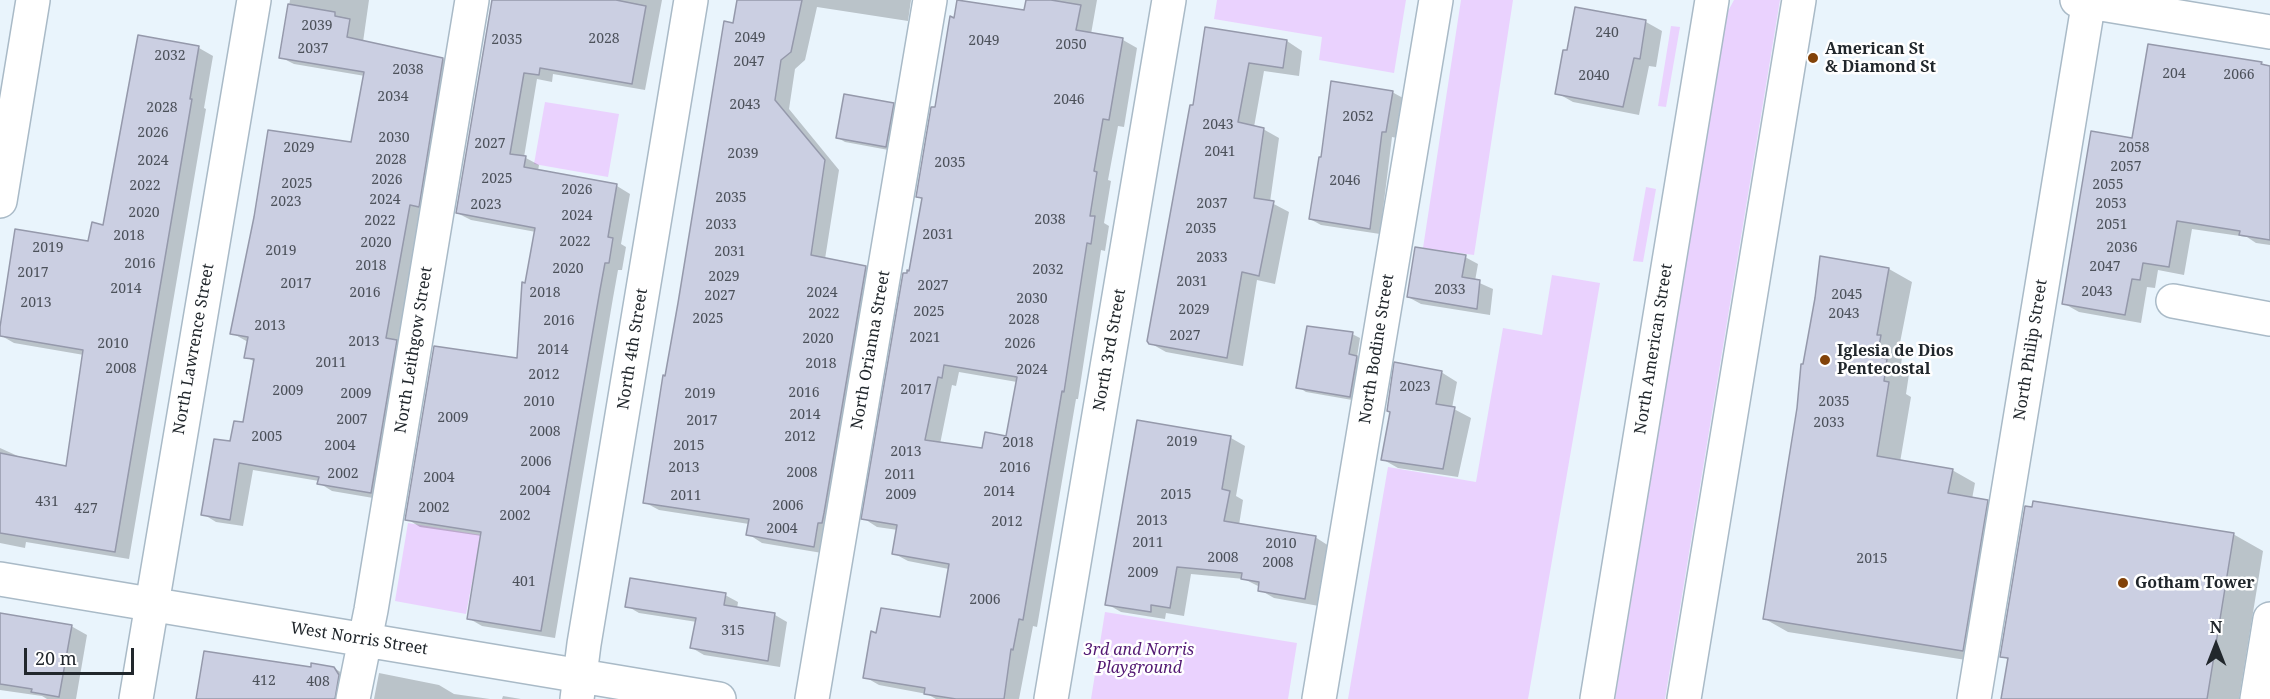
<!DOCTYPE html>
<style>
body{margin:0}
#map{position:relative;width:2270px;height:699px;overflow:hidden;background:#e9f4fc;font-family:"Noto Serif",serif}
canvas{display:block}
.north{position:absolute;left:2186px;top:615px;width:60px;height:60px;-webkit-text-stroke:4px #fff;paint-order:stroke;rotate:0deg;font-size:16px;font-weight:700;line-height:24px;text-align:center;color:#21272c}
.north::after{content:'';display:block;margin:auto;width:21px;height:27px;background:#21272c;clip-path:polygon(50% 0,100% 100%,50% 72%,0 100%)}
.scale{position:absolute;left:24px;top:648px;width:110px;height:27px;box-sizing:border-box;border:3px solid #21272c;border-top:0;padding-left:8px;font-size:18px;line-height:21px;white-space:nowrap;color:#21272c;-webkit-text-stroke:4px #fff;paint-order:stroke}
</style>
<div id="map">
<canvas width="2270" height="699"></canvas>
<div class="north">N</div>
<div class="scale">20 m</div>
</div>
<script>
const ctx = document.querySelector('canvas').getContext('2d');
ctx.lineJoin = 'round';
function paint(path, color) {
  ctx.fillStyle = color;
  ctx.fill(path, 'evenodd');
}
function stroke(path, color, width, dash) {
  ctx.strokeStyle = color;
  ctx.lineWidth = width;
  ctx.lineCap = dash ? 'butt' : 'round';
  ctx.setLineDash(dash || []);
  ctx.stroke(path);
}
function write(font, color, halo, rows, align = 'center') {
  ctx.font = font + ' "Noto Serif",serif';
  ctx.lineWidth = 5;
  ctx.setLineDash([]);
  ctx.textBaseline = 'middle';
  ctx.strokeStyle = halo;
  ctx.fillStyle = color;
  for (const [text, x, y, turn = 0] of rows) {
    ctx.save();
    ctx.translate(x, y);
    ctx.rotate((+turn || 0) * Math.PI / 180);
    ctx.textAlign = isNaN(turn) ? turn : align;
    if (halo) ctx.strokeText(text, 0, 0);
    ctx.fillText(text, 0, 0);
    ctx.restore();
  }
}
const green = new Path2D(`
 M 1217,0 L 1406,0 L 1394,73 L 1319,60 L 1322,37 L 1214,19 Z
 M 1461,0 L 1513,0 L 1474,255 L 1423,248 Z
 M 1734,0 L 1780,0 L 1665,699 L 1615,699 L 1727,13 Z
 M 1671,26 L 1680,27 L 1666,107 L 1658,106 Z
 M 545,102 L 619,114 L 608,177 L 534,164 Z
 M 1646,187 L 1656,189 L 1643,262 L 1633,261 Z
 M 1552,275 L 1600,283 L 1528,699 L 1348,699 L 1388,467 L 1476,482 L 1503,328 L 1542,335 Z
 M 408,523 L 481,535 L 466,614 L 395,601 Z
 M 1105,612 L 1297,643 L 1288,699 L 1091,699 Z`);
const shadow = new Path2D(`
 M 290,0 L 369,0 L 363,42 L 443,59 L 456,67 L 385,500 L 332,491 L 319,483 L 319,481 L 253,470 L 243,526 L 216,522 L 203,514 L 232,443 L 245,424 L 255,362 L 246,357 L 248,342 L 232,333 L 352,144 L 365,76 L 294,64 L 280,57 Z
 M 493,0 L 662,0 L 645,90 L 553,74 L 552,82 L 537,79 L 524,157 L 539,165 L 538,171 L 617,186 L 630,194 L 621,244 L 626,247 L 622,270 L 618,270 L 613,298 L 555,638 L 482,626 L 468,618 L 482,536 L 420,527 L 407,519 L 518,359 L 526,284 L 536,232 L 471,220 L 457,213 Z
 M 739,0 L 911,0 L 908,21 L 817,7 L 805,60 L 795,69 L 789,109 L 839,170 L 825,259 L 866,267 L 880,275 L 828,554 L 762,543 L 748,534 L 749,524 L 659,510 L 644,502 Z
 M 959,0 L 1025,11 L 1043,0 L 1097,0 L 1091,34 L 1123,40 L 1137,48 L 1124,127 L 1118,126 L 1108,180 L 1111,181 L 1104,223 L 1109,226 L 1105,251 L 1101,250 L 1078,399 L 1076,399 L 1037,627 L 1033,626 L 1019,699 L 936,699 L 927,694 L 879,685 L 865,677 L 878,634 L 942,619 L 949,569 L 908,561 L 893,553 L 898,530 L 877,527 L 863,518 L 923,200 L 917,196 ZM 959,372 L 1017,382 L 1007,437 L 983,450 L 940,444 L 952,385 L 956,386 Z
 M 1576,9 L 1646,22 L 1662,31 L 1656,67 L 1649,66 L 1639,115 L 1573,102 L 1557,93 L 1568,52 Z
 M 1206,29 L 1287,41 L 1302,51 L 1299,76 L 1264,71 L 1254,127 L 1263,129 L 1279,138 L 1270,202 L 1289,212 L 1275,284 L 1257,280 L 1243,366 L 1166,352 L 1150,343 L 1194,107 Z
 M 139,37 L 199,48 L 213,56 L 204,108 L 206,109 L 129,559 L 26,542 L 25,548 L 0,543 L 0,448 L 20,457 L 68,468 L 84,355 L 14,343 L 0,335 L 104,227 Z
 M 2270,67 L 2270,245 L 2256,243 L 2247,237 L 2192,229 L 2184,275 L 2158,270 L 2155,288 L 2147,287 L 2141,323 L 2079,312 L 2063,303 L 2133,139 Z
 M 1392,92 L 1403,98 L 1397,138 L 1392,137 L 1380,234 L 1321,225 L 1310,219 Z
 M 893,104 L 901,109 L 894,151 L 845,142 L 838,138 Z
 M 1465,257 L 1478,264 L 1475,281 L 1493,289 L 1490,315 L 1421,304 L 1408,297 Z
 M 1821,257 L 1889,269 L 1912,282 L 1899,348 L 1903,350 L 1901,365 L 1909,374 L 1906,394 L 1911,397 L 1900,462 L 1952,470 L 1975,483 L 1972,499 L 1987,501 L 2010,514 L 1985,663 L 1788,632 L 1765,619 Z
 M 1352,334 L 1360,338 L 1357,357 L 1365,362 L 1358,401 L 1306,392 L 1298,387 Z
 M 1441,372 L 1457,382 L 1452,408 L 1471,418 L 1458,477 L 1398,468 L 1382,459 L 1392,412 Z
 M 1138,422 L 1231,438 L 1245,446 L 1236,496 L 1243,500 L 1239,525 L 1315,537 L 1329,546 L 1319,606 L 1274,598 L 1260,590 L 1260,587 L 1244,579 L 1191,574 L 1184,616 L 1166,613 L 1165,619 L 1121,612 L 1107,604 Z
 M 2233,534 L 2263,551 L 2239,699 L 2003,699 L 2009,660 L 2002,656 Z
 M 725,595 L 738,602 L 737,609 L 775,615 L 787,622 L 780,667 L 704,655 L 692,648 L 697,622 L 639,613 L 627,606 Z
 M 0,614 L 71,626 L 87,635 L 76,699 L 47,699 L 42,696 L 0,690 Z
 M 334,668 L 350,678 L 351,699 L 198,699 L 312,669 Z
 M 379,673 L 439,685 L 454,694 L 490,699 L 374,699 Z
 M 503,696 L 521,699 L 502,699 Z`);
const building = new Path2D(`
 M 492,0 L 616,0 L 646,6 L 632,84 L 540,68 L 539,75 L 524,73 L 510,154 L 526,156 L 524,167 L 617,184 L 608,237 L 613,238 L 609,263 L 605,263 L 600,290 L 541,631 L 467,619 L 481,532 L 405,520 L 434,346 L 517,358 L 522,282 L 525,283 L 535,228 L 456,213 Z
 M 737,0 L 802,0 L 791,52 L 781,60 L 775,100 L 825,160 L 811,255 L 866,266 L 824,513 L 822,523 L 818,523 L 814,547 L 746,535 L 749,519 L 643,503 L 663,375 L 665,376 L 678,303 L 724,21 L 733,23 Z
 M 957,0 L 1024,10 L 1026,0 L 1051,0 L 1081,5 L 1076,30 L 1123,38 L 1109,120 L 1103,119 L 1094,171 L 1097,172 L 1090,216 L 1095,216 L 1091,244 L 1087,243 L 1064,392 L 1062,391 L 1023,620 L 1019,619 L 1013,650 L 1011,649 L 1004,699 L 956,699 L 924,694 L 925,688 L 863,678 L 871,631 L 876,633 L 881,608 L 940,617 L 949,564 L 892,554 L 897,525 L 861,519 L 903,273 L 907,273 L 907,270 L 909,271 L 922,198 L 916,197 L 931,107 L 935,107 L 950,16 L 954,18 ZM 944,365 L 1017,377 L 1006,436 L 985,432 L 982,448 L 925,440 L 938,377 L 942,378 Z
 M 288,4 L 335,12 L 335,16 L 350,19 L 347,37 L 443,58 L 419,207 L 410,205 L 386,338 L 397,340 L 371,493 L 317,484 L 319,477 L 239,463 L 230,520 L 201,515 L 214,439 L 230,441 L 234,421 L 243,422 L 254,359 L 244,358 L 248,337 L 230,334 L 254,217 L 268,130 L 351,142 L 364,72 L 279,58 Z
 M 1575,7 L 1646,20 L 1640,59 L 1634,58 L 1623,107 L 1555,94 L 1563,50 L 1567,50 Z
 M 1205,27 L 1287,40 L 1283,68 L 1249,63 L 1238,122 L 1264,128 L 1254,198 L 1274,201 L 1259,276 L 1242,272 L 1227,358 L 1149,344 L 1147,341 L 1190,105 L 1193,105 Z
 M 138,35 L 199,46 L 190,99 L 192,99 L 115,552 L 0,533 L 0,453 L 66,466 L 83,350 L 0,336 L 0,327 L 15,229 L 88,241 L 92,222 L 103,225 Z
 M 2148,44 L 2262,62 L 2261,64 L 2270,66 L 2270,240 L 2239,235 L 2240,231 L 2177,221 L 2169,267 L 2143,263 L 2140,280 L 2132,279 L 2125,315 L 2062,304 L 2091,131 L 2132,138 Z
 M 1331,81 L 1393,91 L 1386,132 L 1382,132 L 1370,229 L 1309,219 L 1319,157 L 1321,157 Z
 M 844,94 L 894,103 L 886,147 L 836,138 Z
 M 1415,247 L 1466,255 L 1462,277 L 1480,280 L 1477,309 L 1407,297 Z
 M 1820,256 L 1889,268 L 1877,335 L 1881,335 L 1878,352 L 1883,353 L 1882,358 L 1887,359 L 1884,381 L 1889,382 L 1877,456 L 1953,469 L 1948,493 L 1988,500 L 1963,651 L 1763,619 L 1797,408 L 1801,364 L 1803,364 L 1815,298 Z
 M 1307,326 L 1353,332 L 1349,354 L 1357,356 L 1350,397 L 1296,388 Z
 M 1394,362 L 1442,371 L 1436,404 L 1455,407 L 1443,469 L 1381,460 L 1390,412 L 1387,411 Z
 M 1137,420 L 1231,436 L 1222,489 L 1230,491 L 1224,521 L 1316,536 L 1305,599 L 1258,591 L 1259,582 L 1241,579 L 1242,573 L 1177,567 L 1170,608 L 1151,605 L 1151,612 L 1105,605 Z
 M 2033,501 L 2234,533 L 2207,699 L 2001,699 L 2008,658 L 2000,657 L 2025,506 L 2032,507 Z
 M 630,578 L 726,593 L 724,605 L 775,613 L 768,661 L 690,648 L 696,618 L 625,607 Z
 M 0,613 L 72,625 L 59,697 L 31,692 L 32,689 L 0,684 Z
 M 204,651 L 311,667 L 311,663 L 334,667 L 339,675 L 335,699 L 196,699 Z`);
const minor = new Path2D(`
 M 2077,0 L 2270,32
 M 0,201 L 33,0
 M 2173,301 L 2270,319
 M 0,579 L 719,699
 M 136,699 L 254,0
 M 353,699 L 371,610 L 472,0
 M 577,699 L 584,644 L 691,0
 M 812,699 L 930,0
 M 1051,699 L 1169,0
 M 1319,699 L 1436,0
 M 1597,699 L 1712,0
 M 1684,699 L 1799,0
 M 1974,699 L 2089,0
 M 2257,699 L 2270,619`);
const markers = [
 [1813,58,6,"#824208"],
 [1825,360,6,"#824208"],
 [2123,583,6,"#824208"]
];
const numberNames = [
 ["2039",317,26],
 ["240",1607,33],
 ["2049",750,38],
 ["2028",604,39],
 ["2035",507,40],
 ["2049",984,41],
 ["2050",1071,45],
 ["2037",313,49],
 ["2032",170,56],
 ["2047",749,62],
 ["2038",408,70],
 ["204",2174,74],
 ["2066",2239,75],
 ["2040",1594,76],
 ["2034",393,97],
 ["2046",1069,100],
 ["2043",745,105],
 ["2028",162,108],
 ["2052",1358,117],
 ["2043",1218,125],
 ["2026",153,133],
 ["2030",394,138],
 ["2027",490,144],
 ["2029",299,148],
 ["2058",2134,148],
 ["2041",1220,152],
 ["2039",743,154],
 ["2028",391,160],
 ["2024",153,161],
 ["2035",950,163],
 ["2057",2126,167],
 ["2025",497,179],
 ["2026",387,180],
 ["2046",1345,181],
 ["2025",297,184],
 ["2055",2108,185],
 ["2022",145,186],
 ["2026",577,190],
 ["2035",731,198],
 ["2024",385,200],
 ["2023",286,202],
 ["2037",1212,204],
 ["2053",2111,204],
 ["2023",486,205],
 ["2020",144,213],
 ["2024",577,216],
 ["2038",1050,220],
 ["2022",380,221],
 ["2033",721,225],
 ["2051",2112,225],
 ["2035",1201,229],
 ["2031",938,235],
 ["2018",129,236],
 ["2022",575,242],
 ["2020",376,243],
 ["2019",48,248],
 ["2036",2122,248],
 ["2019",281,251],
 ["2031",730,252],
 ["2033",1212,258],
 ["2016",140,264],
 ["2018",371,266],
 ["2047",2105,267],
 ["2020",568,269],
 ["2032",1048,270],
 ["2017",33,273],
 ["2029",724,277],
 ["2031",1192,282],
 ["2017",296,284],
 ["2027",933,286],
 ["2014",126,289],
 ["2033",1450,290],
 ["2043",2097,292],
 ["2016",365,293],
 ["2018",545,293],
 ["2024",822,293],
 ["2045",1847,295],
 ["2027",720,296],
 ["2030",1032,299],
 ["2013",36,303],
 ["2029",1194,310],
 ["2025",929,312],
 ["2022",824,314],
 ["2043",1844,314],
 ["2025",708,319],
 ["2028",1024,320],
 ["2016",559,321],
 ["2013",270,326],
 ["2027",1185,336],
 ["2021",925,338],
 ["2020",818,339],
 ["2013",364,342],
 ["2010",113,344],
 ["2026",1020,344],
 ["2014",553,350],
 ["2011",331,363],
 ["2018",821,364],
 ["2008",121,369],
 ["2024",1032,370],
 ["2012",544,375],
 ["2023",1415,387],
 ["2017",916,390],
 ["2009",288,391],
 ["2016",804,393],
 ["2009",356,394],
 ["2019",700,394],
 ["2010",539,402],
 ["2035",1834,402],
 ["2014",805,415],
 ["2009",453,418],
 ["2007",352,420],
 ["2017",702,421],
 ["2033",1829,423],
 ["2008",545,432],
 ["2005",267,437],
 ["2012",800,437],
 ["2019",1182,442],
 ["2018",1018,443],
 ["2004",340,446],
 ["2015",689,446],
 ["2013",906,452],
 ["2006",536,462],
 ["2013",684,468],
 ["2016",1015,468],
 ["2008",802,473],
 ["2002",343,474],
 ["2011",900,475],
 ["2004",439,478],
 ["2004",535,491],
 ["2014",999,492],
 ["2009",901,495],
 ["2015",1176,495],
 ["2011",686,496],
 ["431",47,502],
 ["2006",788,506],
 ["2002",434,508],
 ["427",86,509],
 ["2002",515,516],
 ["2013",1152,521],
 ["2012",1007,522],
 ["2004",782,529],
 ["2011",1148,543],
 ["2010",1281,544],
 ["2008",1223,558],
 ["2015",1872,559],
 ["2008",1278,563],
 ["2009",1143,573],
 ["401",524,582],
 ["2006",985,600],
 ["315",733,631],
 ["412",264,681],
 ["408",318,682]
];
const poiNames = [
 ["American St",1825,49],
 ["& Diamond St",1825,67],
 ["Iglesia de Dios",1837,351],
 ["Pentecostal",1837,369],
 ["Gotham Tower",2135,583]
];
const streetNames = [
 ["North Lawrence Street",194,349,-80],
 ["North 4th Street",633,349,-81],
 ["North Bodine Street",1377,349,-81],
 ["North American Street",1654,349,-81],
 ["North Leithgow Street",414,350,-81],
 ["North Orianna Street",871,350,-80],
 ["North 3rd Street",1110,350,-80],
 ["North Philip Street",2031,350,-81],
 ["West Norris Street",359,639,9]
];
const parkNames = [
 ["3rd and Norris",1139,650],
 ["Playground",1139,668]
];
paint(green, '#ead2fe');
paint(shadow, '#0003');
paint(building, '#cbcfe2');
stroke(building, '#9599ab', 1.5);
stroke(minor, '#a9bac7', 36);
stroke(minor, '#fff', 33);
for (const [x, y, r, color] of markers) {
  const dot = new Path2D();
  dot.arc(x, y, r, 0, 2 * Math.PI);
  ctx.fillStyle = color;
  ctx.fill(dot);
  stroke(dot, '#fff', 2);
}
write('14px', '#4c515a', null, numberNames);
write('bold 16px', '#21272c', '#fff', poiNames, 'left');
write('16px', '#21272c', '#fff', streetNames);
write('italic 16px', '#531973', '#fff', parkNames);
</script>
